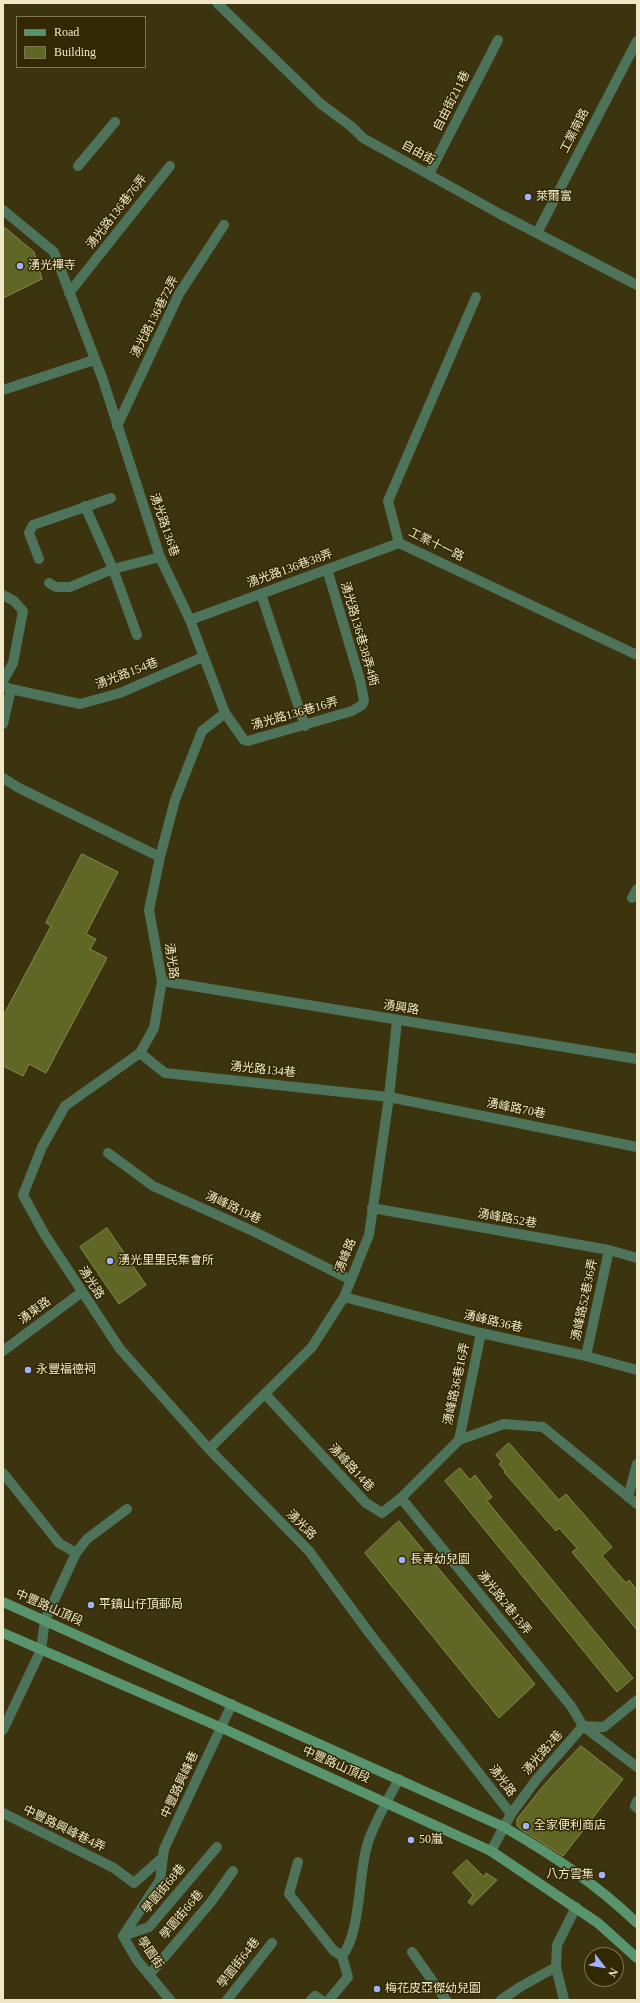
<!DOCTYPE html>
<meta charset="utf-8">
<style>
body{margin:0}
#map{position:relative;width:640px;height:2003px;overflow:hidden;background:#3c330f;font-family:"Times New Roman",serif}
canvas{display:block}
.frame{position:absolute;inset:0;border:4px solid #f0e7c6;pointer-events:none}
.legend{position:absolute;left:16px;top:16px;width:130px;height:52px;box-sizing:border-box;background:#322904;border:1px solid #7e7552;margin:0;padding:5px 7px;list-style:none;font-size:12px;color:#f0e7c6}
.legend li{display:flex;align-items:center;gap:8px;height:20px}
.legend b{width:20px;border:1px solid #7e7552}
.north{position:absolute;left:584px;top:1947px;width:40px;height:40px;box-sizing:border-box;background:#322904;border:1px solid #7e7552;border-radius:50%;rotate:121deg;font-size:11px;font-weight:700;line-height:16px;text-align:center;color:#f0e7c6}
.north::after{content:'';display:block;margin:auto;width:14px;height:18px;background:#a3b2fd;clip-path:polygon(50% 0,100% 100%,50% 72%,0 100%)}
</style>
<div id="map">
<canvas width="640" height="2003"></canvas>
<div class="frame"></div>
<ul class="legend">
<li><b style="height:5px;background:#58956e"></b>Road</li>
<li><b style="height:11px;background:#606725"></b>Building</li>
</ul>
<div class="north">N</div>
</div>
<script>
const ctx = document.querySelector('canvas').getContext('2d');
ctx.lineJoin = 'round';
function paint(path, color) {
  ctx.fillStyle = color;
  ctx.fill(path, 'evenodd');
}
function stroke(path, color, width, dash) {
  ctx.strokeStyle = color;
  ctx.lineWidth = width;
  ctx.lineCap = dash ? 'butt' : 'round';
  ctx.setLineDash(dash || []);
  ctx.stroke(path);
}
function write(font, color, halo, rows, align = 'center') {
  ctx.font = font + ' "Times New Roman","Noto Sans TC",serif';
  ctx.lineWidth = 3;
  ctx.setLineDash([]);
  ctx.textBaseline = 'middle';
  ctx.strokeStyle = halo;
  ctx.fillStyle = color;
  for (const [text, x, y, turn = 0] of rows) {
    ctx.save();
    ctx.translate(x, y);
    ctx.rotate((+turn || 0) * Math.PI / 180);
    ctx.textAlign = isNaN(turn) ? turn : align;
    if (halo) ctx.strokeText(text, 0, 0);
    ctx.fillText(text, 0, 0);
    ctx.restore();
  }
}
const building = new Path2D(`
 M 3,226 L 34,252 L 42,279 L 3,298 Z
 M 82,854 L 118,872 L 86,934 L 96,939 L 90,949 L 107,958 L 46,1073 L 29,1064 L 23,1076 L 3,1066 L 3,1016 L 51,926 L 46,923 Z
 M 107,1228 L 146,1285 L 119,1304 L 80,1247 Z
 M 509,1443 L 559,1500 L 566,1494 L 612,1547 L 602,1556 L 626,1583 L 629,1580 L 637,1590 L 637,1630 L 572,1552 L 577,1548 L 559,1528 L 556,1531 L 504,1472 L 505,1471 L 499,1464 L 502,1462 L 496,1455 Z
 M 460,1468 L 470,1480 L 475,1475 L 492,1497 L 487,1501 L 633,1678 L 617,1692 L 445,1481 Z
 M 399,1521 L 535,1684 L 499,1718 L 365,1553 Z
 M 581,1746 L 623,1779 L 563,1856 L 522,1830 L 517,1826 L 517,1819 L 544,1785 Z
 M 467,1860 L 484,1877 L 486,1873 L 497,1880 L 472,1905 L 468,1902 L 473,1895 L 453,1873 Z`);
const pedestrian = new Path2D(`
 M 311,2000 L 315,1996 L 321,2000
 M 329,2000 L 348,1977 L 342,1956`);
const minor = new Path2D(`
 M 217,3 L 321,104 L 352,127 L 363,138 L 500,214 L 637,285
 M 78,166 L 115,122
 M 429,174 L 498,40
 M 3,210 L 54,252 L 103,380 L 160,557 L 190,620 L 225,713 L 202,731 L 175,800 L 160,857
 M 537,233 L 637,41
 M 69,293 L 170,166
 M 476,297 L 388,501 L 399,543 L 637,655
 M 3,390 L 94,360
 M 117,426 L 179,294 L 224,225
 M 85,506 L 113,569 L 137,635
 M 39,559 L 29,533 L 33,525 L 111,498
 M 49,583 L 56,587 L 70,587 L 113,569 L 160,557
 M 261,594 L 305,726
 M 3,595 L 14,601 L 23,611 L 13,663 L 3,681
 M 190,620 L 399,543
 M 11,689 L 80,704 L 120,693 L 203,657
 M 225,713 L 244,740 L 248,741 L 352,711 L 362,705 L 364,701 L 360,680 L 327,569
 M 3,724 L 11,689 L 5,687
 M 3,778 L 19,788 L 160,857 L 149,910 L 162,981 L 154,1028 L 140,1053 L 65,1106 L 42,1147 L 23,1195 L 45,1235 L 120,1349 L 209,1449 L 309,1551 L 370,1634 L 511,1814
 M 632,898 L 637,889
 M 162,981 L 637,1059
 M 140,1053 L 165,1073 L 389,1097 L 637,1147
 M 108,1153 L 153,1186 L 255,1232 L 351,1280
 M 372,1208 L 609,1250 L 637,1258
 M 344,1297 L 481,1333 L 586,1356 L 637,1370
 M 3,1351 L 82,1292
 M 586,1356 L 609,1250
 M 266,1395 L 366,1503 L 382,1513 L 401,1498 L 459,1440 L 504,1424 L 543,1427 L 637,1504
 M 459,1440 L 481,1333
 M 209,1449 L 312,1347 L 344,1297 L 369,1235 L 389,1097 L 397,1021
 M 3,1473 L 59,1543 L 76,1553
 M 628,1497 L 637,1464
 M 401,1498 L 571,1706 L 583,1726 L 637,1767
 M 3,1730 L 41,1650 L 45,1620 L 76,1553 L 87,1539 L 127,1509
 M 637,1801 L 635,1806 L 637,1808
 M 3,1813 L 114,1868 L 134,1883 L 163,1857
 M 491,1851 L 511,1814 L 536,1780 L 583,1726 L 604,1727 L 637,1700
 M 298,1862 L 289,1894 L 333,1950 L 342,1956 C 361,1933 358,1876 367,1846 C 372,1826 389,1798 399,1779
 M 123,1936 L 149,1927 L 217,1847
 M 412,1952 L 446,2000
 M 149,1975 L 211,1902 L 233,1871
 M 170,2000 L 137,1960 L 123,1936 L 160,1880 L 164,1849 L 232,1704
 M 227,2000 L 272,1943
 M 501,2000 L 520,1987 L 556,1967
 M 564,2000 L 556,1967 L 557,1945 L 576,1907`);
const secondary = new Path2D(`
 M 3,1602 L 504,1827 C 554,1856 595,1883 637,1923
 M 3,1633 L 222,1728 L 491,1851 L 598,1923 L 637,1958`);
const markers = [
 [528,197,4,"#a3b2fd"],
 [20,266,4,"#a3b2fd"],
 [110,1261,4,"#a3b2fd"],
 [28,1370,4,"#a3b2fd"],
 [402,1560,4,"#a3b2fd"],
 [91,1605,4,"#a3b2fd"],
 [526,1826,4,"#a3b2fd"],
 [411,1840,4,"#a3b2fd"],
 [602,1875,4,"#a3b2fd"],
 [377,1989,4,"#a3b2fd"]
];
const streetNames = [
 ["自由街211巷",452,101,-63],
 ["工業南路",575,131,-63],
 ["自由街",418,153,29],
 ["湧光路136巷76弄",117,212,-52],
 ["湧光路136巷72弄",155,317,-63],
 ["湧光路136巷",164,525,71],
 ["工業十一路",436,545,26],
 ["湧光路136巷38弄",290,569,-20],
 ["湧光路136巷38弄4衖",359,634,74],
 ["湧光路154巷",127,674,-21],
 ["湧光路136巷16弄",295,714,-16],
 ["湧光路",171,961,82],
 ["湧興路",401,1008,9],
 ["湧光路134巷",263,1070,6],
 ["湧峰路70巷",516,1109,11],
 ["湧峰路19巷",233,1208,25],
 ["湧峰路52巷",507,1219,10],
 ["湧峰路",346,1256,-68],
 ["湧光路",91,1283,57],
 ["湧峰路52巷36弄",585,1300,-78],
 ["湧東路",35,1311,-36],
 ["湧峰路36巷",493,1322,13],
 ["湧峰路36巷16弄",457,1384,-78],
 ["湧峰路14巷",351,1468,47],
 ["湧光路",301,1525,45],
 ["湧光路2巷13弄",504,1603,51],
 ["中豐路山頂段",49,1608,24],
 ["湧光路2巷",543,1753,-49],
 ["中豐路山頂段",336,1765,24],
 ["湧光路",502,1781,53],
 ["中豐路興峰巷",180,1785,-65],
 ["中豐路興峰巷4弄",64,1829,26],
 ["學園街68巷",164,1889,-50],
 ["學園街66巷",182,1915,-50],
 ["學園街",150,1953,55],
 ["學園街64巷",239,1963,-52]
];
const poiNames = [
 ["萊爾富",536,197],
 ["湧光禪寺",28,266],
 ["湧光里里民集會所",118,1261],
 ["永豐福德祠",36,1370],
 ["長青幼兒園",410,1560],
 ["平鎮山仔頂郵局",99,1605],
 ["全家便利商店",534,1826],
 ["50嵐",419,1840],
 ["八方雲集",594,1875,"right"],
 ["梅花皮亞傑幼兒園",385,1989]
];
paint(building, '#606725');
stroke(building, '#848c4a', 1);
stroke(pedestrian, '#4d735a', 10);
stroke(minor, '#4d735a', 10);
stroke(secondary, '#58956e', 10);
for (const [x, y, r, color] of markers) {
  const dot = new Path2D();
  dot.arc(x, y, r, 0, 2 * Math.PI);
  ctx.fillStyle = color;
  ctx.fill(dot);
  stroke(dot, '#322904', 1.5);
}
write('12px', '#f0e7c6', '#322904', streetNames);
write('12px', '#f0e7c6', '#322904', poiNames, 'left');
</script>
